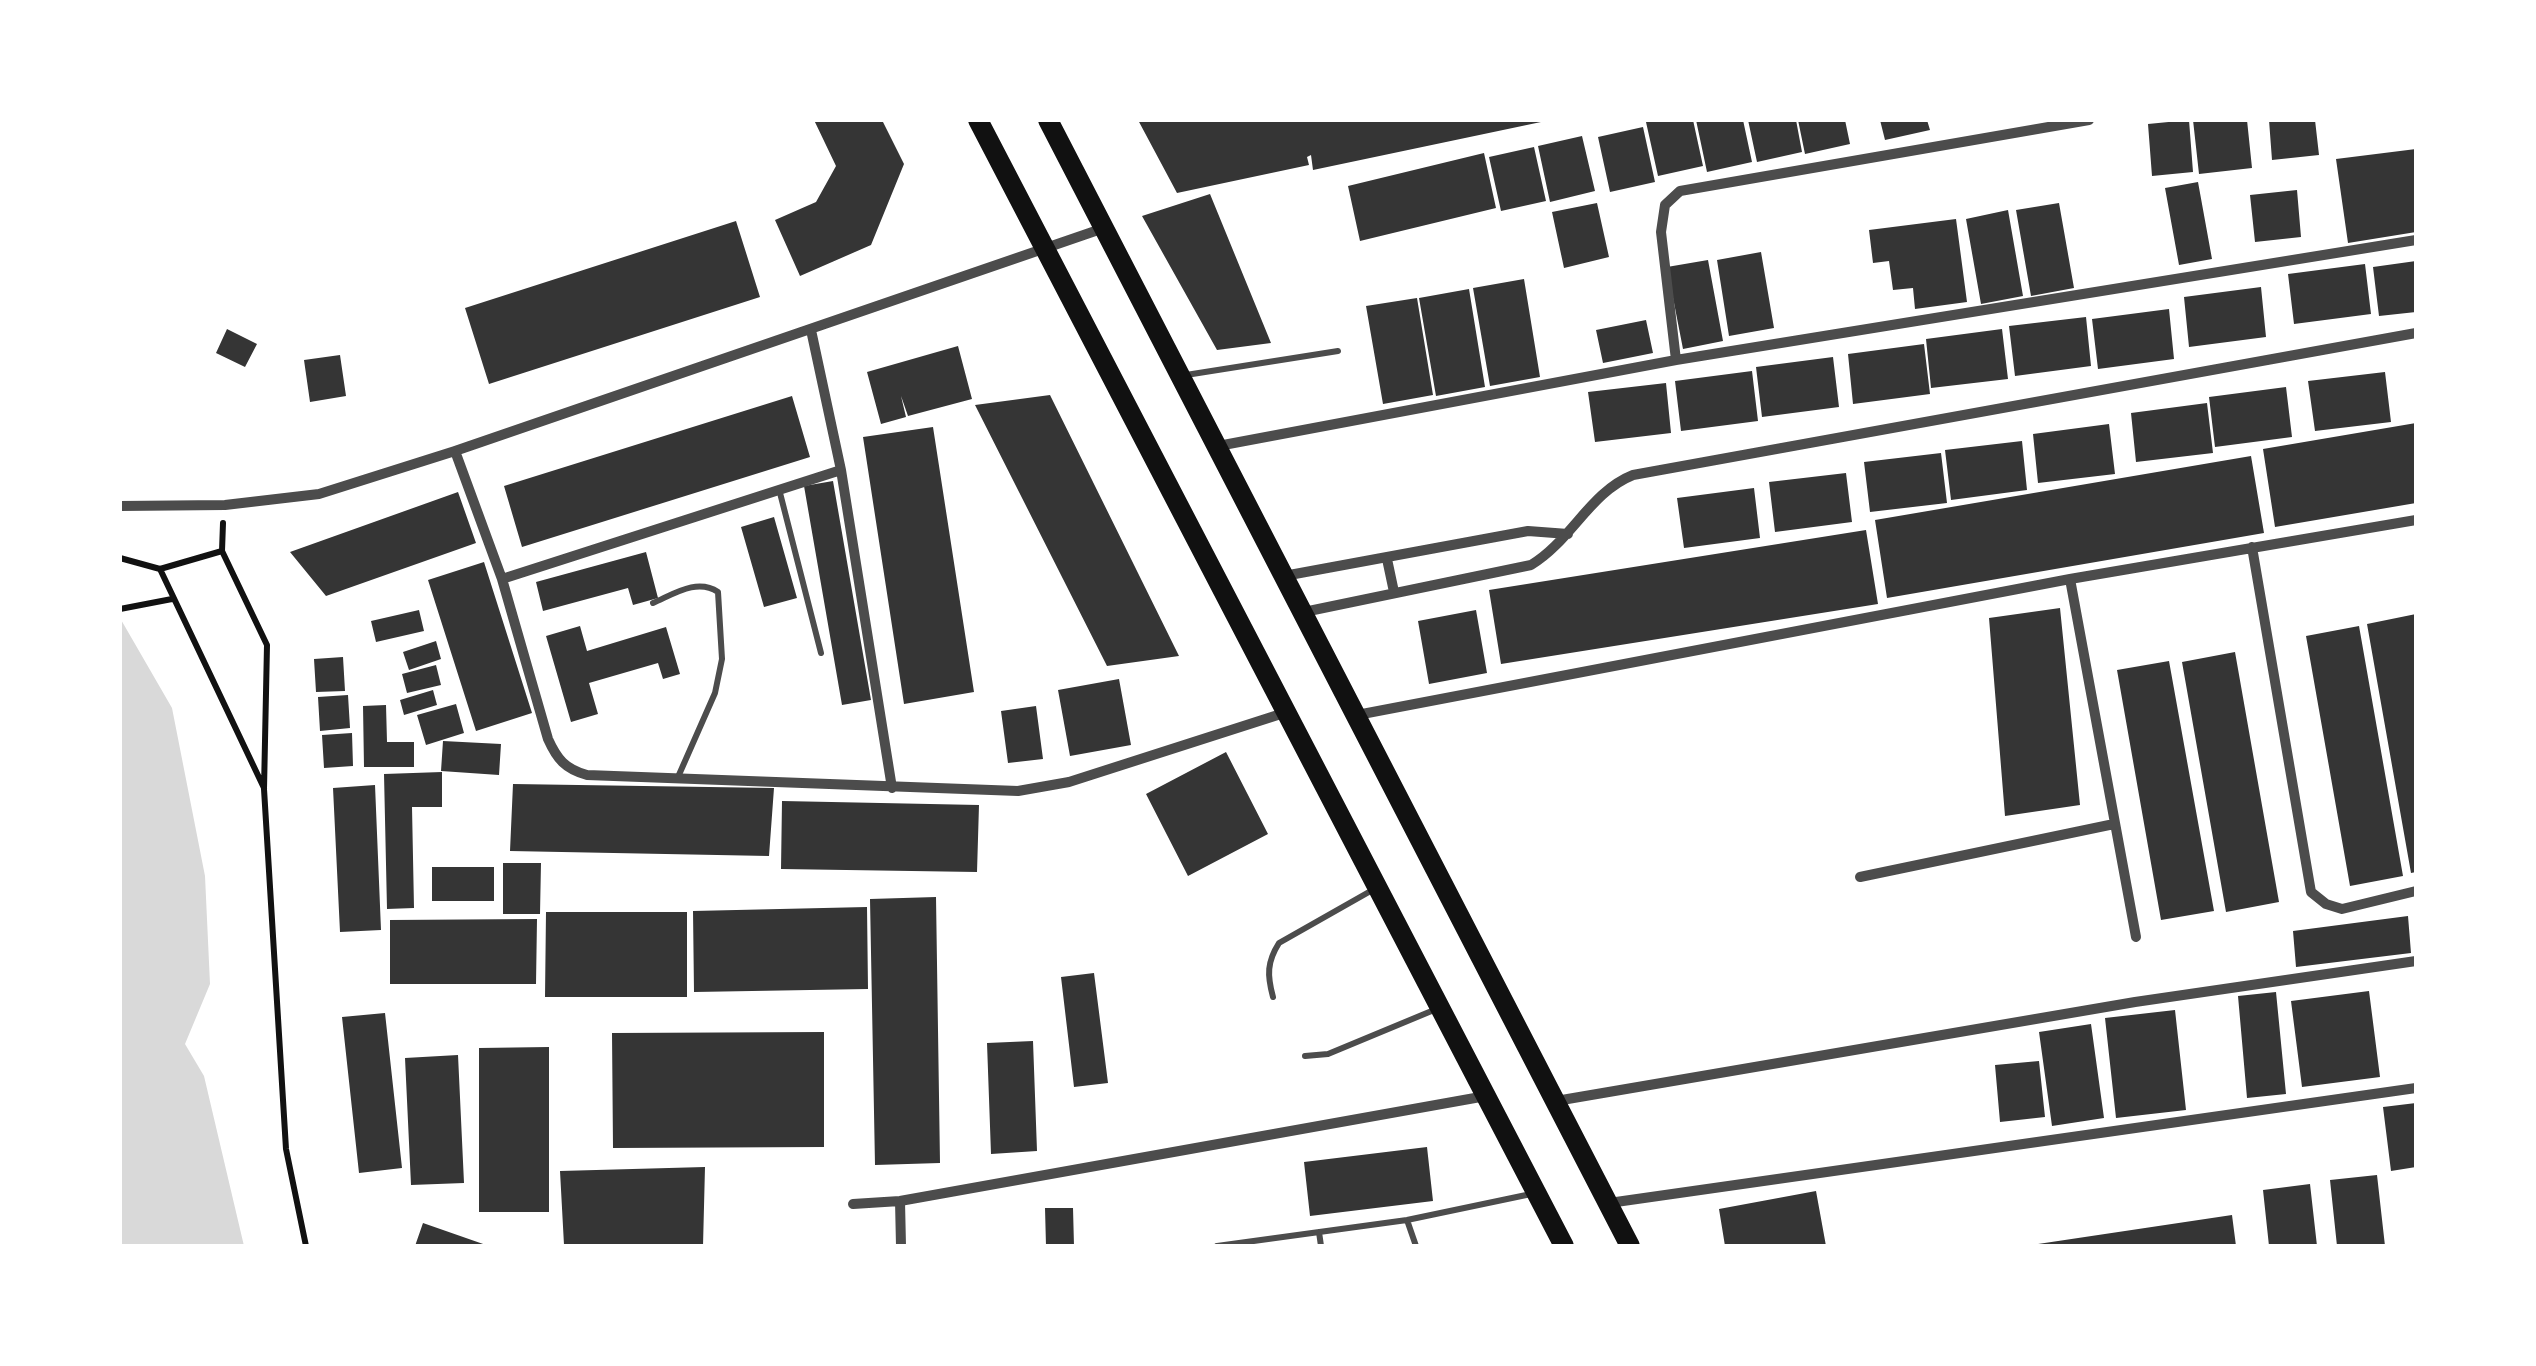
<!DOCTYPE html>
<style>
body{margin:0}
#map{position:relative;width:2536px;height:1366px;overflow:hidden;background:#fff;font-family:"IBM Plex Serif",serif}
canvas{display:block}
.frame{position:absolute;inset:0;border:122px solid #fff;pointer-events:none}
</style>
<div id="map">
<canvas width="2536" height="1366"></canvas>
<div class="frame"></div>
</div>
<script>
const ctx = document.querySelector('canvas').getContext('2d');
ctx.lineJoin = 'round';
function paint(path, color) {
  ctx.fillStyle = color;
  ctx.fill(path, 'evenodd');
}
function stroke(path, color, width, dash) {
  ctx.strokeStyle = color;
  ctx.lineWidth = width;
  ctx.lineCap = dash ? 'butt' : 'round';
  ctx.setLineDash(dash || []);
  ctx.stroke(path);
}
const water = new Path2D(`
 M 120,618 L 172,708 L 205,876 L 210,984 L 185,1044 L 204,1076 L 244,1246 L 120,1246 Z`);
const building = new Path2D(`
 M 814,120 L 882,120 L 904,164 L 871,245 L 800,276 L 775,220 L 816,202 L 836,166 Z
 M 1138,120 L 1541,120 L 1541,122 L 1313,170 L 1311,155 L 1307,157 L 1309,165 L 1177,193 Z
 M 1654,120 L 1693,120 L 1703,166 L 1658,176 L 1646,122 Z
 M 1696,120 L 1743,120 L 1752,162 L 1707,172 Z
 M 1748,120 L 1796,120 L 1802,152 L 1757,162 Z
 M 1798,120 L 1845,120 L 1850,144 L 1805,154 Z
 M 1880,120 L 1927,120 L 1930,130 L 1885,140 Z
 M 2189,120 L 2193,172 L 2152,176 L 2148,124 Z
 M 2193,120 L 2247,120 L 2252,168 L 2199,174 Z
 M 2269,120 L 2315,120 L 2319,155 L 2272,160 Z
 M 1643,127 L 1655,182 L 1610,192 L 1598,137 Z
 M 1582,136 L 1595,191 L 1550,202 L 1538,146 Z
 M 1534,147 L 1546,201 L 1501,211 L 1489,157 Z
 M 2416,149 L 2416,232 L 2348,243 L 2336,159 Z
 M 1484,153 L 1496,208 L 1360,241 L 1348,186 Z
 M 2198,182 L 2212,259 L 2179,265 L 2165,188 Z
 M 2297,190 L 2301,237 L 2255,242 L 2250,195 Z
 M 1210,194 L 1271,343 L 1217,350 L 1142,216 Z
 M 1597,203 L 1609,257 L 1564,268 L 1552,212 Z
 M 2059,203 L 2074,288 L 2031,296 L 2016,210 Z
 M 2008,210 L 2023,296 L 1981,304 L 1966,219 Z
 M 1956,219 L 1967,302 L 1915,309 L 1913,288 L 1893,290 L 1889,261 L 1873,263 L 1869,230 Z
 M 736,221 L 760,297 L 489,384 L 465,308 Z
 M 1761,252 L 1774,328 L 1729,336 L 1717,260 Z
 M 1708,260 L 1723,341 L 1683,349 L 1667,267 Z
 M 2416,261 L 2416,312 L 2379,316 L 2373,267 Z
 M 2365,264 L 2371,314 L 2294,324 L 2288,274 Z
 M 1524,279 L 1540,377 L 1490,386 L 1473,288 Z
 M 2261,287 L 2266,337 L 2189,347 L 2184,297 Z
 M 1469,289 L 1485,387 L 1436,396 L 1419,298 Z
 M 1417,298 L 1433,395 L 1383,404 L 1366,306 Z
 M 2169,309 L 2174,359 L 2098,369 L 2092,319 Z
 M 2086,317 L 2091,366 L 2015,376 L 2009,326 Z
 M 1646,320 L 1653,353 L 1603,363 L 1596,330 Z
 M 227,329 L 257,344 L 245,367 L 216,353 Z
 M 2002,329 L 2008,379 L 1931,388 L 1926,339 Z
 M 1924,344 L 1930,394 L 1853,404 L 1848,354 Z
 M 958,346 L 972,399 L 908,416 L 901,396 L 906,417 L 881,424 L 867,372 Z
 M 340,355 L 346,396 L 310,402 L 304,360 Z
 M 1833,357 L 1839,407 L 1762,417 L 1756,367 Z
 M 1752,371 L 1758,421 L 1681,431 L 1675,381 Z
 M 2385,372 L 2391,422 L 2315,431 L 2308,381 Z
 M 1666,383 L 1671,433 L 1595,442 L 1588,392 Z
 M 2286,387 L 2292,437 L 2215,447 L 2209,397 Z
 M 1050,395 L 1179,656 L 1107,666 L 975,405 Z
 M 792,396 L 810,457 L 522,547 L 504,486 Z
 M 2207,403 L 2213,453 L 2136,462 L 2131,413 Z
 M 2416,423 L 2416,503 L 2275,527 L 2263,449 Z
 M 2109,424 L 2115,474 L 2038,483 L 2033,434 Z
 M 933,427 L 974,692 L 904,704 L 863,437 Z
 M 2022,441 L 2027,490 L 1951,500 L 1945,450 Z
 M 1941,453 L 1947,503 L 1870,512 L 1864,462 Z
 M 2251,456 L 2264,533 L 1887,598 L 1875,520 Z
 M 1846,473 L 1852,522 L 1775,532 L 1769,482 Z
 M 833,481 L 871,700 L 842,705 L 804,486 Z
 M 1754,488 L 1760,538 L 1684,548 L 1677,498 Z
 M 458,492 L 476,543 L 326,596 L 290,552 Z
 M 774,517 L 797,598 L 764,607 L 741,527 Z
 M 1866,530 L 1878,604 L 1501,664 L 1489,590 Z
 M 646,552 L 658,598 L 633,605 L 628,588 L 543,611 L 536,582 Z
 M 484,562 L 532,713 L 476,731 L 428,580 Z
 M 2060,608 L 2080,805 L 2005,816 L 1989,618 Z
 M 419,610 L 424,631 L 376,642 L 371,621 Z
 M 1476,610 L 1487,673 L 1429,684 L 1418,621 Z
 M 2416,614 L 2416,872 L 2411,873 L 2367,624 Z
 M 580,626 L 587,651 L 666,627 L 680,674 L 663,679 L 658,663 L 589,683 L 598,714 L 571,722 L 546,636 Z
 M 2359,626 L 2403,876 L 2350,886 L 2306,636 Z
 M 436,641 L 441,659 L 409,670 L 403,652 Z
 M 2235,652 L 2279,902 L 2226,912 L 2182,662 Z
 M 343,657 L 345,691 L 316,692 L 314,659 Z
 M 2169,661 L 2214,911 L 2161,920 L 2117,670 Z
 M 436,665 L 441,685 L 407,693 L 402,674 Z
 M 1119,679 L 1131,745 L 1070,756 L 1058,690 Z
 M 433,690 L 437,705 L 404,715 L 400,700 Z
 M 348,695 L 350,728 L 320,731 L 318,697 Z
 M 456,704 L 464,733 L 426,745 L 417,715 Z
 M 386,705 L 387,742 L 414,742 L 414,767 L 364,767 L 363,706 Z
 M 1036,706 L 1043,759 L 1008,763 L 1001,711 Z
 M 352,733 L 353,766 L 324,768 L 322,735 Z
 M 443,741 L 501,744 L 499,775 L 441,771 Z
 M 1226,752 L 1268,834 L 1188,876 L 1146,794 Z
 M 442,772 L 442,807 L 412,807 L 414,908 L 387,909 L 384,774 Z
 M 513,784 L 774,788 L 769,856 L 510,851 Z
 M 375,785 L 381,930 L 340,932 L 333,788 Z
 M 782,801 L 979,805 L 977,872 L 781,869 Z
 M 503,863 L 541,863 L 540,914 L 503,914 Z
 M 432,867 L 494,867 L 494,901 L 432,901 Z
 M 936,897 L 940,1163 L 875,1165 L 870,899 Z
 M 867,907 L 868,989 L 694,992 L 693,911 Z
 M 546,912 L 687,912 L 687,997 L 545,997 Z
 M 2408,916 L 2411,953 L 2296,967 L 2293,931 Z
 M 537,919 L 536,984 L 390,984 L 390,920 Z
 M 1094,973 L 1108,1083 L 1074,1087 L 1061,977 Z
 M 2369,991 L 2380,1077 L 2302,1087 L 2291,1001 Z
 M 2276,992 L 2286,1094 L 2247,1098 L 2238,996 Z
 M 2175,1010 L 2186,1110 L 2116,1118 L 2105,1018 Z
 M 385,1013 L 402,1168 L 359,1173 L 342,1017 Z
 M 2091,1024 L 2104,1118 L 2052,1126 L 2039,1032 Z
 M 824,1032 L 824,1147 L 613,1148 L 612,1033 Z
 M 1033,1041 L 1037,1151 L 991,1154 L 987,1043 Z
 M 549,1047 L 549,1212 L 479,1212 L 479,1048 Z
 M 458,1055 L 464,1183 L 411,1185 L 405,1058 Z
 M 2039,1061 L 2045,1117 L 2000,1122 L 1995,1065 Z
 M 2416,1103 L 2416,1167 L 2391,1171 L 2383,1107 Z
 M 1427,1147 L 1433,1201 L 1310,1216 L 1304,1162 Z
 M 705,1167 L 703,1246 L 564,1245 L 560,1171 Z
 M 2377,1175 L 2385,1246 L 2337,1246 L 2330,1180 Z
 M 2310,1184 L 2317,1246 L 2269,1246 L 2263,1190 Z
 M 1816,1191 L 1826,1246 L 1725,1246 L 1719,1209 Z
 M 1045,1208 L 1073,1208 L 1074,1246 L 1046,1246 Z
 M 2232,1215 L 2236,1246 L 2038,1246 L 2038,1244 Z
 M 423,1223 L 486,1245 L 486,1246 L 415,1246 Z`);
const path = new Path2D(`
 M 222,551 L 267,645 L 264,789 L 286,1149 L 306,1246
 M 120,558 L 160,569 L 222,551 L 223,523
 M 160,569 L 264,788
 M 120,609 L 172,599`);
const service = new Path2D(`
 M 1186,375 L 1338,351
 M 779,489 L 821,653
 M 653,603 C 674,594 697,578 718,592 L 722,659 L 715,693 L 678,777
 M 1273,997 C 1267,975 1267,962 1279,943 L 1376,888
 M 1305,1056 L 1328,1054 L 1434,1010
 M 1407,1220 L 1416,1246
 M 1319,1232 L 1321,1246
 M 1217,1246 L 1407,1220 L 1531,1194`);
const minor = new Path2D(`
 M 811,330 L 841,470 L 892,788
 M 1676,360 L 1661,232 L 1665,205 L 1680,191 L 2089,120
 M 1218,446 L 1676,360 L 2416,240
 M 455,451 L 502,579 L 548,739 C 557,759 565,769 587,775 L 1018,791 L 1069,782 L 1284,713
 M 120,506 L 225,505 L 319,494 L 455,451 L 1104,228
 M 2252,547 L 2311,892 L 2326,904 L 2342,909 L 2416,891
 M 1387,559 L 1394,592
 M 1284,576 L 1528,531 L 1568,534
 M 502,579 L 841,470
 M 2070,579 L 2136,937
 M 1304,612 L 1531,565 C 1571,541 1590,492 1633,475 L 2416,333
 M 1357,715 L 2070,579 L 2416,520
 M 1860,877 L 2114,824
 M 1556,1101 L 2135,1002 L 2416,961
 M 900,1201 L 901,1246
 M 1609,1203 L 2416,1088
 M 853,1204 L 900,1201 L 1486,1096`);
const secondary = new Path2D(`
 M 978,120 L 1564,1246
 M 1048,120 L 1630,1246`);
paint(water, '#d9d9d9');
paint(building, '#353535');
stroke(path, '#111', 6);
stroke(service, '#4c4c4c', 6);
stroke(minor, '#4c4c4c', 10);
stroke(secondary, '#111', 20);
</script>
